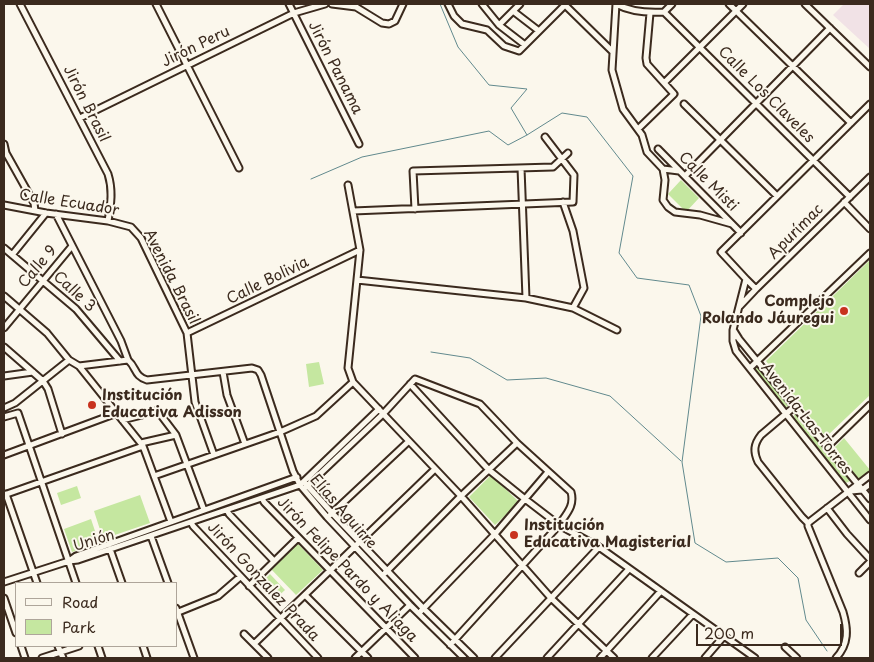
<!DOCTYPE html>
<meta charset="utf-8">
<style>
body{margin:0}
#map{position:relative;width:874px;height:662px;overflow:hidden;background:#fbf7ec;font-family:"Playpen Sans",sans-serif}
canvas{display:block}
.frame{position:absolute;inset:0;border:5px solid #3b2a1e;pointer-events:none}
.legend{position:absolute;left:15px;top:582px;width:162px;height:65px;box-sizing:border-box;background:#fbf7ec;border:1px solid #aea59a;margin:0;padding:6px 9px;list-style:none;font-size:15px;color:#3b2a1e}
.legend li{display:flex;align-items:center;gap:10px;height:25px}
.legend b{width:25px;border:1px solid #aea59a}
.scale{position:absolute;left:696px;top:624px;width:146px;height:22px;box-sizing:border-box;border:2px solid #3b2a1e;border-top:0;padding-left:6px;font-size:15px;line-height:18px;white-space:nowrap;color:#3b2a1e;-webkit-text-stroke:4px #fbf7ec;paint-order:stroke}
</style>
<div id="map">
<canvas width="874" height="662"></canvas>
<div class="frame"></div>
<ul class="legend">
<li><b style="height:6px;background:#fbf7ec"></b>Road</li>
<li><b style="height:14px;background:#c5e7a0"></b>Park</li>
</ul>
<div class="scale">200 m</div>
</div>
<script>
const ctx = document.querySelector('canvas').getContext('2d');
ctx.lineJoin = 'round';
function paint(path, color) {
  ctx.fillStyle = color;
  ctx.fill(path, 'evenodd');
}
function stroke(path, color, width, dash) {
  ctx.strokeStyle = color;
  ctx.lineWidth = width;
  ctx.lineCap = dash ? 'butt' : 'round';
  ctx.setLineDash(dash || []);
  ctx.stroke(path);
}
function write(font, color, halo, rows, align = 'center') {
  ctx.font = font + ' "Playpen Sans",sans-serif';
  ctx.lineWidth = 4;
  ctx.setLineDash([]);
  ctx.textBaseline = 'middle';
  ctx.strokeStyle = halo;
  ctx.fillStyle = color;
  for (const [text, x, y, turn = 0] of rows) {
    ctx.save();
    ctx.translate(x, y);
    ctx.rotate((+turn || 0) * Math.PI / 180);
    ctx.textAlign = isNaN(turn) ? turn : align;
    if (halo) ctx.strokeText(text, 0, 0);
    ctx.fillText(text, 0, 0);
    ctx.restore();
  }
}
const built = new Path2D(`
 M 844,4 L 870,4 L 870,49 L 833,15 Z`);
const green = new Path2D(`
 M 681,180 L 699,198 L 686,212 L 668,194 Z
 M 870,260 L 870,395 L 826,437 L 766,361 Z
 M 319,362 L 324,384 L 309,387 L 306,364 Z
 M 755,367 L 758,366 L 760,367 L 789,404 L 789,406 L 786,407 L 784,406 L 756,371 Z
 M 796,413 L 797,414 L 850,478 L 850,481 L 846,483 L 844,481 L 795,419 L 794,415 Z
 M 844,438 L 870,470 L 859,480 L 835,447 Z
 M 491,475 L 519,502 L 495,525 L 469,497 Z
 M 77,486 L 81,498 L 61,505 L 57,493 Z
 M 140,495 L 150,523 L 103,539 L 94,511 Z
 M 91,519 L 99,543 L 72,552 L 64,529 Z
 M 297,543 L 323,570 L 296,595 L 270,568 Z
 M 270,574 L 285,590 L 274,600 L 260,584 Z`);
const stream = new Path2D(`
 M 440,4 L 458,47 L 489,85 L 527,89 L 511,108 L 527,135 L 562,113 L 587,117 L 633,176 L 619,253 L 637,278 L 689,285 L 701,316 L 682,462 L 695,543 L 726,562 L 778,558 L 798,578 L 806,620 L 827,651
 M 311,179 L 362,157 L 489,131 L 508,145 L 527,135
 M 431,352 L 470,358 L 507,380 L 546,378 L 610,396 L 681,461`);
const minor = new Path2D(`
 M 20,4 L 108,174 C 113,190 111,204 108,221
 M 156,4 L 239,168
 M 289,4 L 359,144
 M 332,4 L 356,7 L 382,23 L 389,24 L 395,21 L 403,4
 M 448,4 L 454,16 L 462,24 L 487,30 L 504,46 L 519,51 L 566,4
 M 482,4 L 499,25 L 525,45
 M 616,4 L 612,70 L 623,109 L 642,135 L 647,152 L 663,169
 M 616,4 C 631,12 647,13 664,12
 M 729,4 L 851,123
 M 805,4 L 870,67
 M 565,5 L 613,52
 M 513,11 L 539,31
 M 664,12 L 850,197
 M 664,12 L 672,4
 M 499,25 L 520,4
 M 664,83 L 743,4
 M 684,104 L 777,196
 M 870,104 L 721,252 L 746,279 L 733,330 L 733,341 L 736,351 L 870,520
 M 80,118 L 294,13 L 325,4
 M 638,129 L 674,94 L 647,64 L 646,58 L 650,13
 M 4,144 L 6,153 L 34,203 L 35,211
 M 658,149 L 741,233
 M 521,168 L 526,298
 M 679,171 L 663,169 L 665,180 L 663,200 L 668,207 L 675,212 L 700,215 L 732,224
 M 685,176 L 830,28
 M 348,185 L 360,250 L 348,368 L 353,382 L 461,496 L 551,598 L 614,658
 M 563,202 L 573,231 L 584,288 L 573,308
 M 844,202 L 870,229
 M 4,205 L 46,213 L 108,221 L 131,227 L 141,238 L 187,333 L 195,402 L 214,455
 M 415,209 L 413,171 L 553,167 L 568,153
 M 353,211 L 573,202 L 574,175 L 545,137
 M 56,214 L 121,341 L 128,360
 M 4,248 L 76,309 L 120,361
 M 12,255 L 46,213
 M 746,279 L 756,289
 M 357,280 L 526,298 L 573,308 L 617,330
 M 4,296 L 47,333 L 69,360 L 79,366 L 143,446 L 171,522
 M 740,306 L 756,289 L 870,177
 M 4,328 L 72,246
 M 734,331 L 739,339 L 870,499
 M 187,333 L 360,250
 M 4,347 L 43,381 L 48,389 L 62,434
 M 79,366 L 128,360 C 137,368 134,376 147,380 L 252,368 L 258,370 L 261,375 L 293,471 L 300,485 L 327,517 L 410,605 L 464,658
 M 750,368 L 870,253
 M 223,372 L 227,395 L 245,444
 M 4,376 L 33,372
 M 410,384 L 489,470 L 525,499 L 559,525 L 599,547 L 755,658
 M 794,407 L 761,435 C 754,444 753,451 758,462 L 802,517 L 808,523
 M 4,408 L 15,403 L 69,360
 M 157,410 L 176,435 L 204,510
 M 4,417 L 18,413 L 76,583
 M 122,420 L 142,415
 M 141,443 L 176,435
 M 827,447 L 870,405
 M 4,455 L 117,413
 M 154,476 L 280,432 L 316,416 L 353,382
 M 306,484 L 332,513 L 423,608 L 474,658
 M 304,489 L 383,414 L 415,379 L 480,404 L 517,443 L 571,492 C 575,506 566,514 559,525 L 450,645
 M 851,491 L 862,490 L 870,484
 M 6,494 L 37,583
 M 4,495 L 143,446
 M 262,498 L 264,502 L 415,658
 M 827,508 L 847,534 L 870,559
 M 227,510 L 229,514 L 274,561
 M 330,515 L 409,441
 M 191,522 L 193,526 L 318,658
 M 151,536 L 168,583
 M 110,549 L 122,583
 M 69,561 L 76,556 L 297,477
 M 385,573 L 461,496 L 517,443
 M 859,573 L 870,562
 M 4,582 L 69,561 L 78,560 L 300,485 L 379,409
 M 249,586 L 298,538
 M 305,595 L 368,658
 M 4,598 L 16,633
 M 176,608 L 194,658
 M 421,611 L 495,534 L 548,472
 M 176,613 L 218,596 L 240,577
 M 244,634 L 268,658
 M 254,644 L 435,469
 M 21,646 L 25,658
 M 58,646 L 63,658
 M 98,646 L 102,658
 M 143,646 L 147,658
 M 785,647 L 797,658
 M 42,658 L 79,646
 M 355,658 L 410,605
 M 495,658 L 599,547
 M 547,658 L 629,569
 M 600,658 L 661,591
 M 652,658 L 693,614
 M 705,658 L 724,636
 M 836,658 C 849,644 848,629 843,612 L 808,526 L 808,523 L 870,475`);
const markers = [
 [844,311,5,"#c8321e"],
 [92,405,5,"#c8321e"],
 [514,535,5,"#c8321e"]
];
const streetNames = [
 ["Jirón Peru",196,47,-26],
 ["Jirón Panama",335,68,63],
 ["Calle Los Claveles",766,95,45],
 ["Jirón Brasil",86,104,63],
 ["Calle Misti",708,182,45],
 ["Calle Ecuador",69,203,9],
 ["Apurímac",796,232,-45],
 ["Calle 9",38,267,-50],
 ["Avenida Brasil",171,277,63],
 ["Calle Bolivia",268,281,-26],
 ["Calle 3",74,292,43],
 ["Avenida Las Torres",806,419,52],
 ["Elías Aguirre",343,512,49],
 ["Unión",94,541,-17],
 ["Jirón Felipe Pardo y Aliaga",347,570,46],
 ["Jirón Gonzalez Prada",263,582,47]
];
const poiNames = [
 ["Complejo",834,302,"right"],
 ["Rolando Jáuregui",834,319,"right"],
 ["Institución",102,396],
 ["Educativa Adisson",102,413],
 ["Institución",524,526],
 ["Educativa Magisterial",524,543]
];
paint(built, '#f1e2e6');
paint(green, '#c5e7a0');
stroke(stream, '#61898d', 1);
stroke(minor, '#3b2a1e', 9);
stroke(minor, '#fbf7ec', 5);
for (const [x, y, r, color] of markers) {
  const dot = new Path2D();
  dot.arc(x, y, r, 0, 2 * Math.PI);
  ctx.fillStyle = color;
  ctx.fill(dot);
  stroke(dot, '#fbf7ec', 2);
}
write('15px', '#3b2a1e', '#fbf7ec', streetNames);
write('bold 15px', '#3b2a1e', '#fbf7ec', poiNames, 'left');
</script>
